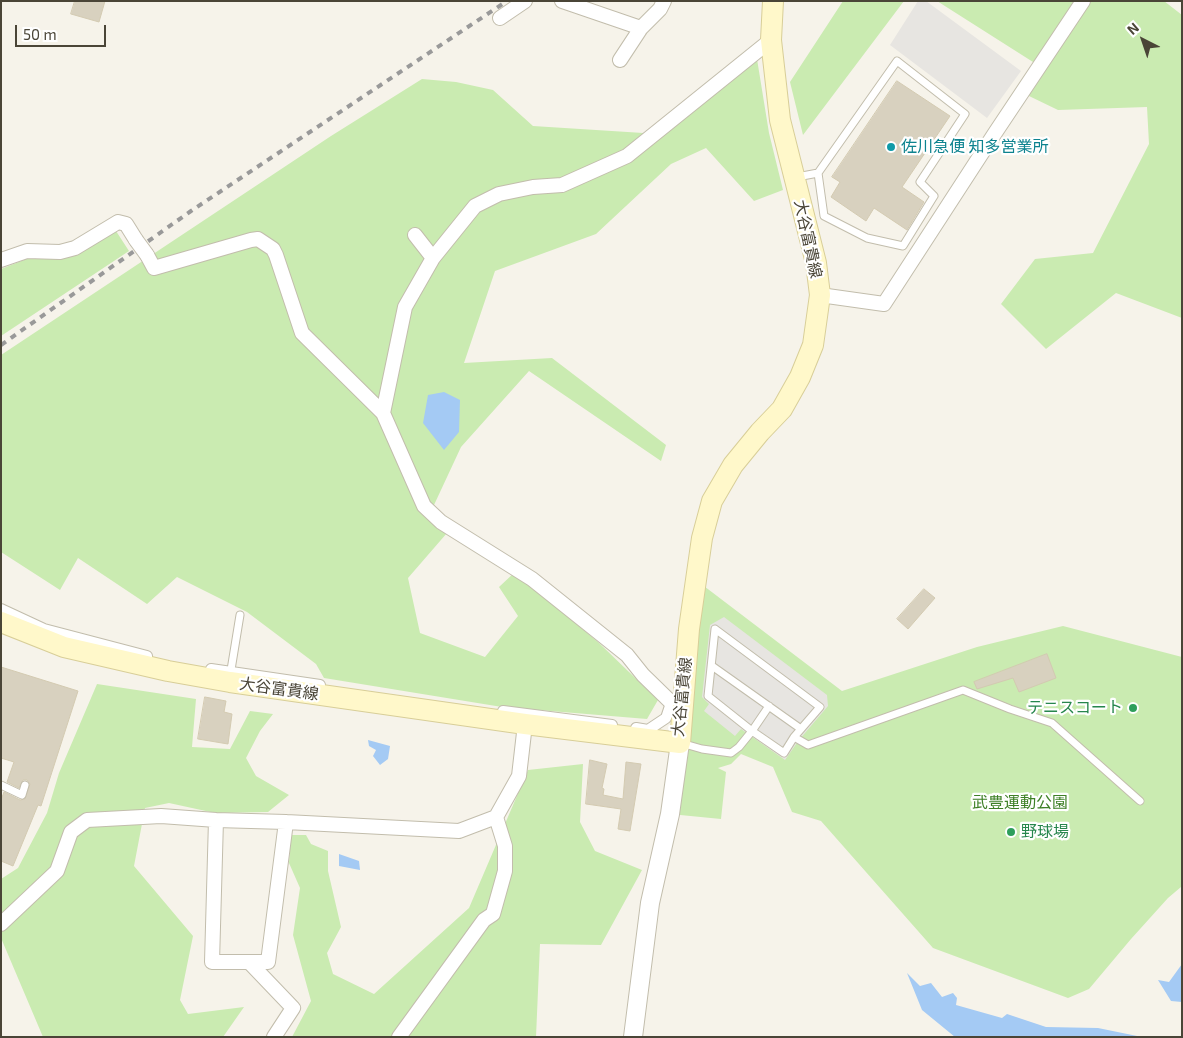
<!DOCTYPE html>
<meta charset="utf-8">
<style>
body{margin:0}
#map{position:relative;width:1183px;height:1038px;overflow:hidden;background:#f6f3ea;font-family:"Exo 2",sans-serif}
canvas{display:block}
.frame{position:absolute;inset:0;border:2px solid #4a4537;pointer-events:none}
.north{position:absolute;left:1118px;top:15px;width:50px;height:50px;-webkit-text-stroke:4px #fff;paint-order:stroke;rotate:319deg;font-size:14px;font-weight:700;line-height:20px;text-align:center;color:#4a4537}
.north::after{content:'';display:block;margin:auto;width:18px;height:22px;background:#4a4537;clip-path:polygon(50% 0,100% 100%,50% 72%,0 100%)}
.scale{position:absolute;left:15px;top:25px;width:91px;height:22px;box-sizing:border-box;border:2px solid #4a4537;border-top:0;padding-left:6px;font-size:15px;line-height:18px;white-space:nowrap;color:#4a4537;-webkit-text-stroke:4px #fff;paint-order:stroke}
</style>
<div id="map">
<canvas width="1183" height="1038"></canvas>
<div class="frame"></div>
<div class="north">N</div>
<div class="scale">50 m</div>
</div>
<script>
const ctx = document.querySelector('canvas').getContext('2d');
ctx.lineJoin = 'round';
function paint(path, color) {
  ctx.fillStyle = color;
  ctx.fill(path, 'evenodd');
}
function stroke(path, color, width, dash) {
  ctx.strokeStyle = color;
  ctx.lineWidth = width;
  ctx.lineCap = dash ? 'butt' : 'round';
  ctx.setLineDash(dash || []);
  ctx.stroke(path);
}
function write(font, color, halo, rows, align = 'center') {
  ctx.font = font + ' "Exo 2","Noto Sans JP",sans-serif';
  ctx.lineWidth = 4.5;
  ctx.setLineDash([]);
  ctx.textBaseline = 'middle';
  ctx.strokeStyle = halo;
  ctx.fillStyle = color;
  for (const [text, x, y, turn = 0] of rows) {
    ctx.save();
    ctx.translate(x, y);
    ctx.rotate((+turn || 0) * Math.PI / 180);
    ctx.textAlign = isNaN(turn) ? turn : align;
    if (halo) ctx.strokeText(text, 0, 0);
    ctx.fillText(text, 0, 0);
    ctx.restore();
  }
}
const green = new Path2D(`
 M 843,1 L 904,1 L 803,135 L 790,82 Z
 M 937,1 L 1164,1 L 1182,15 L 1182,318 L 1116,293 L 1046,349 L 1001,304 L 1035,259 L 1093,253 L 1149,144 L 1147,107 L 1058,110 L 1029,96 L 1033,62 Z
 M 757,59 L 769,133 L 783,190 L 754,201 L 706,148 L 671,164 L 596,234 L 495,271 L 464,363 L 552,358 L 666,445 L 661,461 L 529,371 L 461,447 L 434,505 L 447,533 L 408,578 L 420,633 L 485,657 L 518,616 L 499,587 L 515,572 L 599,643 L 658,700 L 647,719 L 502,707 L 324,678 L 316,664 L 247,612 L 177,577 L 147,604 L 78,558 L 60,590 L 1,552 L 1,355 L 331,136 L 422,79 L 456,82 L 493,90 L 533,126 L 659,134 Z
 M 116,231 L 129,251 L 1,336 L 1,269 L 29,258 L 66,258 Z
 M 696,580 L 842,691 L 977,647 L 1063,626 L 1182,657 L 1181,887 L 1168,898 L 1131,939 L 1089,989 L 1068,998 L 933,948 L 821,821 L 792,812 L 773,767 L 741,754 L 731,764 L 718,768 L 726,772 L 721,819 L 670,814 Z
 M 97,684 L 196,699 L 192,747 L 230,749 L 250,711 L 273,714 L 260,731 L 246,758 L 256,776 L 289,795 L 268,812 L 215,813 L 169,803 L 145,808 L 134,866 L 193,936 L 180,1000 L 188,1014 L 244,1007 L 223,1037 L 43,1037 L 1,938 L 1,879 L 18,868 L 47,813 L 59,773 Z
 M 583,764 L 580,822 L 595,851 L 642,870 L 601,945 L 540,944 L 536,1037 L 292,1037 L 311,1001 L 293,935 L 300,888 L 289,863 L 291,835 L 306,835 L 311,844 L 328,851 L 328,871 L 341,927 L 327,953 L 333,974 L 374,994 L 469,908 L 528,770 Z`);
const parking = new Path2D(`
 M 918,1 L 926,1 L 1021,71 L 987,118 L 890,45 Z
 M 724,617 L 827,695 L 828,706 L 799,740 L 785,760 L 741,729 L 735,736 L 704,711 L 709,704 L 702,697 L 710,625 Z`);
const water = new Path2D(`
 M 444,392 L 460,400 L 459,432 L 444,450 L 423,423 L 428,395 Z
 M 368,740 L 390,746 L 388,759 L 380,765 L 373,756 L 376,750 L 369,746 Z
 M 339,854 L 359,861 L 360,870 L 339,866 Z
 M 1182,964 L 1182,1002 L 1171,1001 L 1158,980 L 1169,982 Z
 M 907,973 L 920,986 L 931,983 L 942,997 L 953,993 L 957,998 L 956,1005 L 1002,1018 L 1007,1014 L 1046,1027 L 1098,1028 L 1142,1037 L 955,1037 L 922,1010 Z`);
const building = new Path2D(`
 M 75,1 L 105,1 L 99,22 L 71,14 Z
 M 897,81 L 950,116 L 902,187 L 924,202 L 907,230 L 874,208 L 866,221 L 831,197 L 840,182 L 832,177 Z
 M 924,589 L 935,598 L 908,629 L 897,619 Z
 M 1047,654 L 1056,678 L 1019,692 L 1013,678 L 977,689 L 974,682 Z
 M 1,667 L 78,691 L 41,806 L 38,805 L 13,866 L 1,861 L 1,800 L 4,792 L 20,800 L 25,799 L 30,784 L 27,780 L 23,780 L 19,788 L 7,782 L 14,762 L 1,758 Z
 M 205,697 L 226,701 L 224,712 L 232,714 L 228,744 L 198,739 Z
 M 590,760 L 607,764 L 602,788 L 604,789 L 603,795 L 623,799 L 626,762 L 641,764 L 630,831 L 618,829 L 621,809 L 586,804 Z`);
const service = new Path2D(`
 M 797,177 L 818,173 L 897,61 L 965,114 L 920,182 L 934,196 L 903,246 L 867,238 L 824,216 L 818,173
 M 712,666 L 801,729
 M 230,676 L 240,615
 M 769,706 L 752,731 L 708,696 L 715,629 L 820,707 L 794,737
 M 681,743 L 702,749 L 731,753 L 739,747 L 752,731 L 784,753 L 794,737 L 808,745 L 963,690 L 1010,709 L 1052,723 L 1140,801
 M 1,785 L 22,795 L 25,785`);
const pedestrian = new Path2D(`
 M 1,609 L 44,629 L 147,656
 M 211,669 L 320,685
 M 503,711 L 612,725
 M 636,728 L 648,730 L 666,718 L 671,703`);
const minor = new Path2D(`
 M 562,1 L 641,28
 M 500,18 L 525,1
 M 620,60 L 641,28 L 660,9 L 664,1
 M 415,235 L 433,258
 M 147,255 L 154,268 L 251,240 L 258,239 L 273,249 L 276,255 L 302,333 L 383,413 L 424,506 L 441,522 L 532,579 L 627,655 L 643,675 L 682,713
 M 1,260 L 27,251 L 60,252 L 75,248 L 118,222 L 126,224 L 136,240
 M 820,295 L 884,304 L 995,133 L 1083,1
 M 383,413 L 405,307 L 433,258 L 475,206 L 499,194 L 533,187 L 562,185 L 627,156 L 771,40
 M 216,820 L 212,962 L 249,962
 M 1,924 L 57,871 L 71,832 L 87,820 L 161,816 L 216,820 L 286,822 L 459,831 L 496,817 L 519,776 L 525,724
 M 274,1037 L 293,1008 L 249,962 L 268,962 L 286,822
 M 399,1037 L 484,920 L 493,914 L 505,871 L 505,846 L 496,817`);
const tertiary = new Path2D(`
 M 633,1037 L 650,903 L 670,814 L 680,743`);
const secondary = new Path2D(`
 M 1,622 L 64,647 L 168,671 L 230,682 L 525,724 L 680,743 L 689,629 L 702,538 L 712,501 L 733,465 L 760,432 L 782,409 L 800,377 L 813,345 L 820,295 L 816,263 L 780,120 L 771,40 L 773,1`);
const rail = new Path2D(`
 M 1,345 L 191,211 L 507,1`);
const minorBridge = new Path2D(`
 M 136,240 L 147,255`);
const markers = [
 [891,147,5,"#0f9aa8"],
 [1133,708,5,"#2e9e5b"],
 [1011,832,5,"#2e9e5b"]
];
const cultureNames = [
 ["佐川急便 知多営業所",901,147]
];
const streetNames = [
 ["大谷富貴線",808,239,78],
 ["大谷富貴線",279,689,8],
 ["大谷富貴線",682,697,-84]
];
const leisureNames = [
 ["テニスコート",1123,708],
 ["野球場",1021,832,"left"]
];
const parkNames = [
 ["武豊運動公園",1020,803]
];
paint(green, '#caebb1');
paint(parking, '#e7e5e1');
paint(water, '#a4caf4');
paint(building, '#d8d1bf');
stroke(building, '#d3cab1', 1);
stroke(service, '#c2bdac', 9);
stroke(pedestrian, '#c2bdac', 12);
stroke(minor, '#c2bdac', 16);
stroke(tertiary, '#c2bdac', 20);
stroke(secondary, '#d8ce98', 22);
stroke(service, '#fff', 7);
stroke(pedestrian, '#fff', 10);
stroke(minor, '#fff', 14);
stroke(tertiary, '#fff', 18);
stroke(secondary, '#fff8ca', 20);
stroke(rail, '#999', 4, [6, 6]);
stroke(minorBridge, '#c2bdac', 16, []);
stroke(minorBridge, '#fff', 14);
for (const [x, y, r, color] of markers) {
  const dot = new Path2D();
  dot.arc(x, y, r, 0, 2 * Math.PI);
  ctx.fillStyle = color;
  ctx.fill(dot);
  stroke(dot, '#fff', 2);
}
write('16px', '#0d838f', '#fff', cultureNames, 'left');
write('16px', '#4a4537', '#fff', streetNames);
write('16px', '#27864d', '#fff', leisureNames, 'right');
write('16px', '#3e8027', '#fff', parkNames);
</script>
